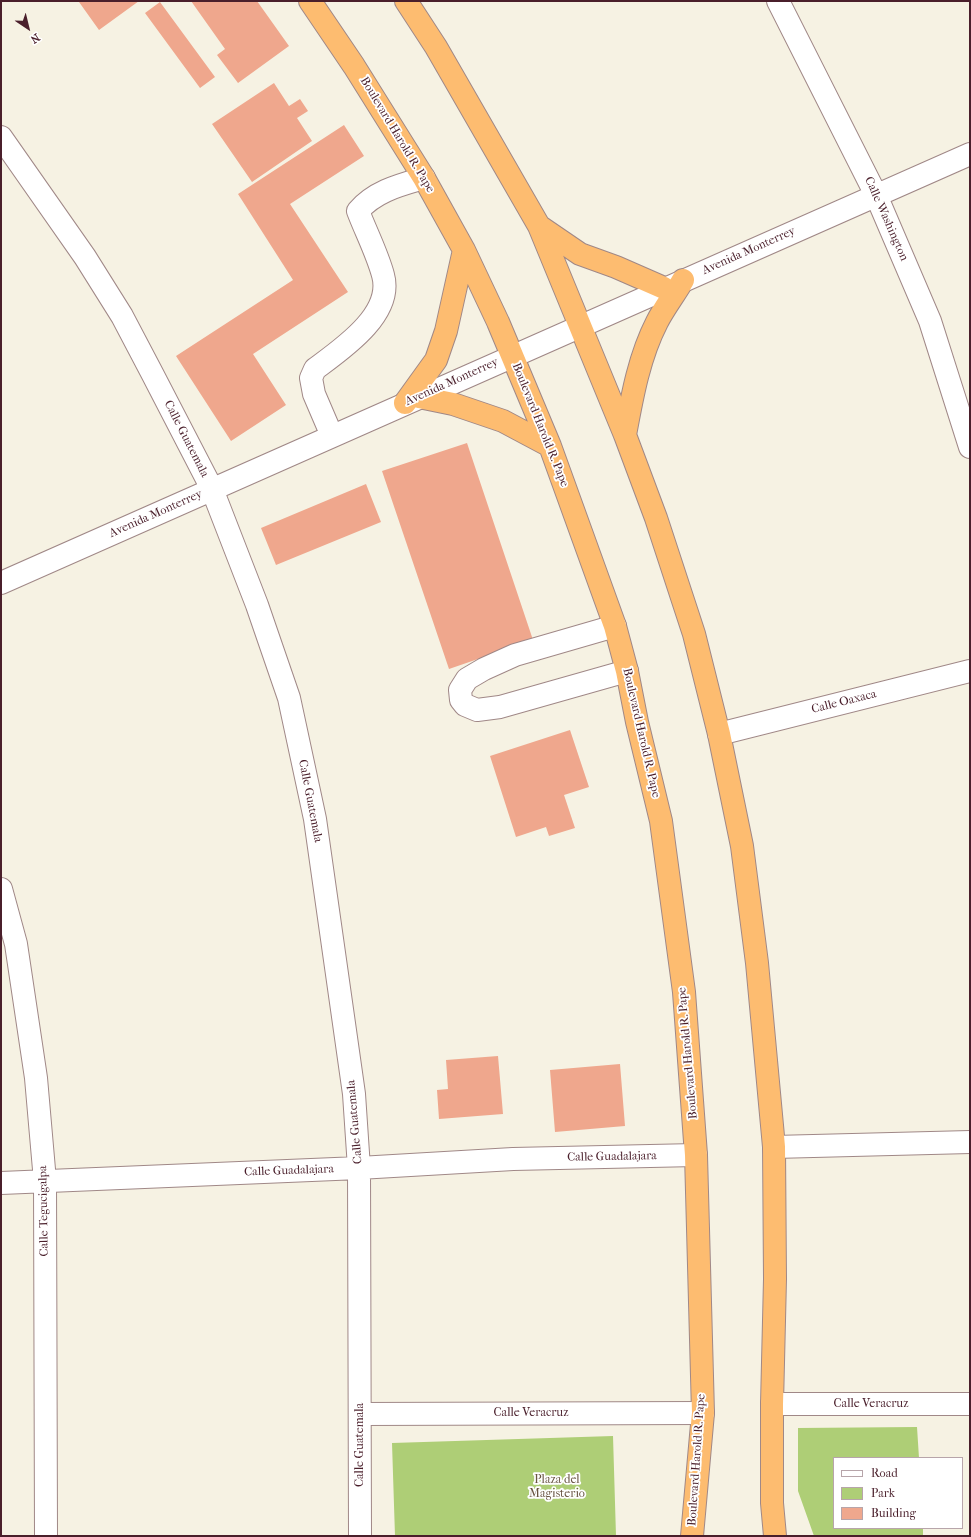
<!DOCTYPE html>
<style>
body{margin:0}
#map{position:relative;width:971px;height:1537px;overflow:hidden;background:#f6f2e3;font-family:"IM FELL French Canon",serif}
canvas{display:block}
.frame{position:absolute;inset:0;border:2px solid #4a1f2b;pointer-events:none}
.legend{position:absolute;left:833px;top:1457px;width:130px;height:72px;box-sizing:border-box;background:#fff;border:1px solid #b7a5aa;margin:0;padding:5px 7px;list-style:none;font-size:12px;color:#4a1f2b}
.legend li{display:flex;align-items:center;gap:8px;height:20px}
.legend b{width:20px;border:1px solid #b7a5aa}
.north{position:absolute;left:8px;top:8px;width:40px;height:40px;-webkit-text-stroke:3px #fff;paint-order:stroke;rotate:145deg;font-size:11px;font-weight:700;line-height:16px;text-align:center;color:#4a1f2b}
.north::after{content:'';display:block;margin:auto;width:14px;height:18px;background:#4a1f2b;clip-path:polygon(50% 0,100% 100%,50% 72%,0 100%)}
</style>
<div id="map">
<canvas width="971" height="1537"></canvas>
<div class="frame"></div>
<ul class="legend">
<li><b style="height:5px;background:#fff"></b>Road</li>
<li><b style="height:11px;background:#aece76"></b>Park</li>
<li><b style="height:11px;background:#efa78d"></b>Building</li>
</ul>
<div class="north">N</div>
</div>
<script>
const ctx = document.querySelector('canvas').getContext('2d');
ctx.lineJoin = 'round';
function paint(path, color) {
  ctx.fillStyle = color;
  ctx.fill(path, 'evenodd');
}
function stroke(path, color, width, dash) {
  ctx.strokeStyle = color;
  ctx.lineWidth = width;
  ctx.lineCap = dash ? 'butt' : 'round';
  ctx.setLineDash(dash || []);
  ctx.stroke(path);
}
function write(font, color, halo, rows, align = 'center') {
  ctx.font = font + ' "IM FELL French Canon",serif';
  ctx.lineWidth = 3.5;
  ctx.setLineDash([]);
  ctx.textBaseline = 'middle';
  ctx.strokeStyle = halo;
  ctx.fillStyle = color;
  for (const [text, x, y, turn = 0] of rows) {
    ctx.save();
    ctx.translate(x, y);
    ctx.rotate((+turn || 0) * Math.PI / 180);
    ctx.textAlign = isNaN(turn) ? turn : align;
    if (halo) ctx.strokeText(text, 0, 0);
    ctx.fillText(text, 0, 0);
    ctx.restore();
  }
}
const green = new Path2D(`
 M 917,1427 L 919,1458 L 834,1458 L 834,1528 L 923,1528 L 923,1536 L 814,1536 L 798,1491 L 798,1428 Z
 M 613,1436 L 616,1536 L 395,1536 L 392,1443 Z`);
const building = new Path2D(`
 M 80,1 L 139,1 L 99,30 L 79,2 Z
 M 191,1 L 257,1 L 289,46 L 238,83 L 217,55 L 225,49 Z
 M 160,2 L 215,77 L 200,88 L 145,13 Z
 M 274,83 L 289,106 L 300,99 L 308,111 L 297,118 L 312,141 L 252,182 L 212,124 Z
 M 344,125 L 364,156 L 290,204 L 348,292 L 253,354 L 286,405 L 231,441 L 176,356 L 293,280 L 238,194 Z
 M 467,443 L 533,640 L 449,669 L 382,471 Z
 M 366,484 L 381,522 L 276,565 L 261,528 Z
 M 570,730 L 589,787 L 564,795 L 575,828 L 549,836 L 546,827 L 516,837 L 490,756 Z
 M 498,1056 L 503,1114 L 439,1119 L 437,1090 L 448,1089 L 446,1060 Z
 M 620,1064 L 625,1126 L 555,1132 L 550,1070 Z`);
const minor = new Path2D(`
 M 778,1 L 876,195 L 930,321 L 970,447
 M 1,137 L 85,257 L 122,316 L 153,375 L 212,489 L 257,605 L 289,698 L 315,819 L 354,1094 L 359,1168 L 360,1536
 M 332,436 L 314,394 L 311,378 L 315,369 C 342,349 394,314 383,275 C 377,253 366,232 358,211 C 375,191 400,185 424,178
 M 1,583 L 970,154
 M 615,626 L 515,655 L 484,669 L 467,679 L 460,690 L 461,700 L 465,705 L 477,710 L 500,707 L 627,671
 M 719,734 L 970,671
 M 1,889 L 16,944 L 36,1078 L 45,1181 L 46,1536
 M 774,1147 L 970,1142
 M 1,1183 L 359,1168 L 513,1159 L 696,1155
 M 772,1404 L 970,1404
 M 360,1414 L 703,1413`);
const highway = new Path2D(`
 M 310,1 L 354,66 L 424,178 L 464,250 L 498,322 L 550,446 L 615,626 L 627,671 L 637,722 L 661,821 L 684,992 L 696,1155 L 703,1413 L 692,1536
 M 406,1 L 436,47 L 539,226 L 625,435 L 656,518 L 694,634 L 719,734 L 742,846 L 757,963 L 774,1147 L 775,1279 L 772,1404 L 772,1503 L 775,1536
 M 539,226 L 580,254 L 616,267 L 664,288
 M 419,397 L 453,404 L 503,421 L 550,446
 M 405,403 L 436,360 L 446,331 L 464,250
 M 625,435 C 632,397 639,357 657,322 C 664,308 675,294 683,280`);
const streetNames = [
 ["Boulevard Harold R. Pape",397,135,59],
 ["Calle Washington",886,219,66],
 ["Avenida Monterrey",749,251,-24],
 ["Avenida Monterrey",452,382,-24],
 ["Boulevard Harold R. Pape",540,425,68],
 ["Calle Guatemala",186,439,63],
 ["Avenida Monterrey",156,514,-24],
 ["Calle Oaxaca",844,702,-14],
 ["Boulevard Harold R. Pape",641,733,77],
 ["Calle Guatemala",310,801,79],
 ["Boulevard Harold R. Pape",688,1053,-95],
 ["Calle Guatemala",355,1122,-95],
 ["Calle Guadalajara",612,1157,-1],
 ["Calle Guadalajara",289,1171,-2],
 ["Calle Tegucigalpa",44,1211,-91],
 ["Calle Veracruz",871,1404],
 ["Calle Veracruz",531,1413],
 ["Calle Guatemala",360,1445,-90],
 ["Boulevard Harold R. Pape",697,1460,-86]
];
const parkNames = [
 ["Plaza del",557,1480],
 ["Magisterio",557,1494]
];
paint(green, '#aece76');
paint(building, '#efa78d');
stroke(minor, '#a08887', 24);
stroke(highway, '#a08887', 24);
stroke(minor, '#fff', 22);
stroke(highway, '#fdbc70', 22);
write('12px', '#4a1f2b', '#fff', streetNames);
write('12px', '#685442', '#fff', parkNames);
</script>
